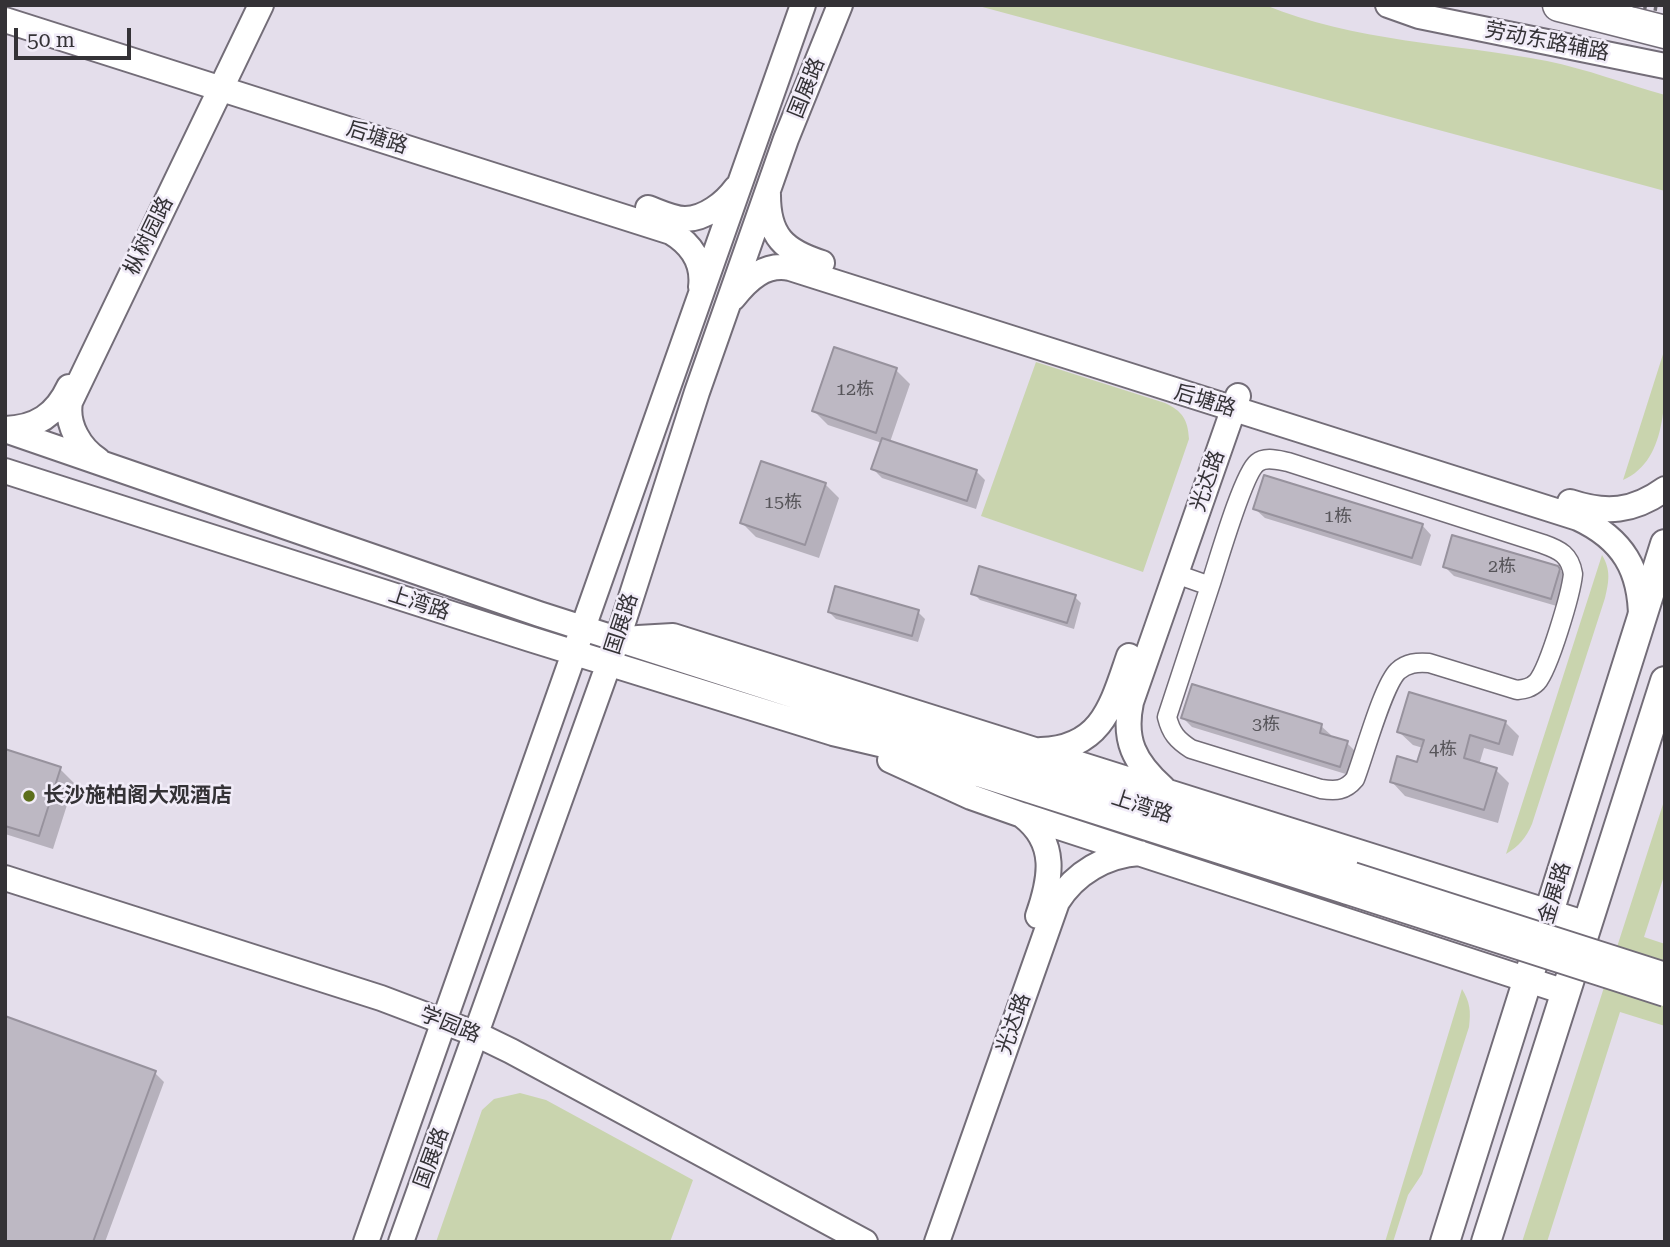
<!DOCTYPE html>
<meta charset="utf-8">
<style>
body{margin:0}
#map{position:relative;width:1670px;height:1247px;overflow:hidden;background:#e4deeb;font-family:"Roboto Serif",serif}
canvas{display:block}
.frame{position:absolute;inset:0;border:7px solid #343236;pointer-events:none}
.scale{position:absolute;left:14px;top:28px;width:117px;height:32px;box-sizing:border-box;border:4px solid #343236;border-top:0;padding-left:9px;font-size:21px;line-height:24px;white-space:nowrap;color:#343236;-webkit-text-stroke:5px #f1ecf8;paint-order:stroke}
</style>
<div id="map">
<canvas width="1670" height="1247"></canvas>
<div class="frame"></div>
<div class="scale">50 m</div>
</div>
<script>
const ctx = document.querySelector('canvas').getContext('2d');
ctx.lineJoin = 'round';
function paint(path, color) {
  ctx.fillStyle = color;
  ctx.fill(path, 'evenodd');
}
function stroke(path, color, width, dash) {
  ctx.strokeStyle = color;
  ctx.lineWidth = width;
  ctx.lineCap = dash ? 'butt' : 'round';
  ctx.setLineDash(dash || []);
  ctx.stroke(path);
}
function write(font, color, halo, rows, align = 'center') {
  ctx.font = font + ' "Roboto Serif","Noto Sans SC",serif';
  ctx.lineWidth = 5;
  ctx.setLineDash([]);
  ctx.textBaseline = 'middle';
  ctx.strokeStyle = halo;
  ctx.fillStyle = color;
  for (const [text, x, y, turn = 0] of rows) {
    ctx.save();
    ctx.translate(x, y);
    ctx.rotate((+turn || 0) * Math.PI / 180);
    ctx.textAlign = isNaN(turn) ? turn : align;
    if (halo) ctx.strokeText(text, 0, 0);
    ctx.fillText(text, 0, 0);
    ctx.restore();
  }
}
const green = new Path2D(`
 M 975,5 L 1265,5 C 1355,42 1452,43 1547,61 C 1586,69 1626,84 1665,95 L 1665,191 Z
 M 1665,348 C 1665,391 1670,460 1623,480 Z
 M 1036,362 L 1165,403 C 1182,411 1188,419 1189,439 L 1143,572 L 981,516 Z
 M 1602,555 C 1611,570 1609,581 1605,598 L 1532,824 C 1526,838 1519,846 1506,854 Z
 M 1665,798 L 1665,873 L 1644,937 L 1665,944 L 1665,1026 L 1620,1012 L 1547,1242 L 1522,1242 Z
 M 1462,989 C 1470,1002 1471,1011 1469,1027 L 1422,1174 L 1408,1195 L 1393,1242 L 1385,1242 Z
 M 520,1093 L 546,1100 L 693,1180 L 670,1242 L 436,1242 L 482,1110 L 494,1099 Z`);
const shadow = new Path2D(`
 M 896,370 L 910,384 L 890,442 L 976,471 L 985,480 L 976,509 L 882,478 L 873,469 L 882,443 L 828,425 L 814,411 Z
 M 825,484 L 839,498 L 819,558 L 756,537 L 742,523 Z
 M 1255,509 L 1422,525 L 1431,535 L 1421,566 L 1265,518 Z
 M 1445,567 L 1558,568 L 1567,577 L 1560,607 L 1454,576 Z
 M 973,593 L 1075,597 L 1081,603 L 1074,629 L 980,600 Z
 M 829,612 L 918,612 L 925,619 L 918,642 L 836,619 Z
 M 1183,718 L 1321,726 L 1331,735 L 1330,738 L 1347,743 L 1356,752 L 1349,775 L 1192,727 Z
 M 1505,722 L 1519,736 L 1513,756 L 1484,748 L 1479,765 L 1496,770 L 1509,783 L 1498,823 L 1405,796 L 1392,782 L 1418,765 L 1423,748 L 1413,745 L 1399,732 Z
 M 5,751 L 60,769 L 74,783 L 53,849 L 5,834 Z
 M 155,1073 L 164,1082 L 105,1242 L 5,1242 Z`);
const building = new Path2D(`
 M 834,347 L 897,368 L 876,433 L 812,411 Z
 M 882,438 L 977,470 L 967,501 L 871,469 Z
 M 761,461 L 826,483 L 805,545 L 740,523 Z
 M 1264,475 L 1423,524 L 1412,558 L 1253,509 Z
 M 1452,535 L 1558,566 L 1560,569 L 1551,599 L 1443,567 Z
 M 979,566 L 1076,595 L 1067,623 L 971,594 Z
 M 835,586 L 919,610 L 912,636 L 828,612 Z
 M 1192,684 L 1322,724 L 1320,733 L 1348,741 L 1340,767 L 1181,718 Z
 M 1409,692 L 1506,721 L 1499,744 L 1470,735 L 1464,758 L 1497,768 L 1484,810 L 1390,782 L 1397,756 L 1417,762 L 1424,740 L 1397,732 Z
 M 5,749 L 61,767 L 39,836 L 5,826 Z
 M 5,1016 L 156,1071 L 93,1242 L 5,1242 Z`);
const street = new Path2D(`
 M 1176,574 L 1210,586 L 1167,717 C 1171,733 1177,740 1191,749 L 1321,789 C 1336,791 1345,791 1355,779 C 1364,756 1383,685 1398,671 C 1407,663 1417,662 1429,663 L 1517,690 C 1525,689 1531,688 1537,682 C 1549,668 1571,594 1573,574 C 1570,555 1560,550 1543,544 L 1288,462 C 1278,460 1265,456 1257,463 C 1243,474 1217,565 1210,586`);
const secondary = new Path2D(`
 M 1388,5 L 1419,16 L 1665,66
 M 5,20 L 671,232 C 691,244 704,263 701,287
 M 768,195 C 768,236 784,251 822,263
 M 648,208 C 659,212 673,219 685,219 C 705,219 725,203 736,188
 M 733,298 C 748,279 765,263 790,268 L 1578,518 C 1623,539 1641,570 1641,619
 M 5,429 C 36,428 56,415 69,387
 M 5,430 L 539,614 L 1353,875
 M 98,460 C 80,448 66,425 70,402 L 261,5
 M 5,471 L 530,639 L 833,733 L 897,748 L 1348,892
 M 1570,502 C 1606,514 1633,512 1665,489
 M 638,638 L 673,636 L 1587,924
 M 1041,750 C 1102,748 1112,705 1129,656
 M 890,760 L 971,797 L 1022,815 L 1565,992
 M 1163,788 C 1134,762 1123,740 1131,702 L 1238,396
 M 1023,816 C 1058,843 1051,879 1038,916
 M 5,878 L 381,998 L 476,1034 L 511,1051 L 865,1242
 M 366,1242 L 803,5
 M 401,1242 L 618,638 L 697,392 L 786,139 L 840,5
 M 937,1242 L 1057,902 C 1075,873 1106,855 1140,853`);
const primary = new Path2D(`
 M 1445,1242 L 1665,544
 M 1486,1242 L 1665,681`);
const highway = new Path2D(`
 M 1559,5 L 1665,32`);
const rail = new Path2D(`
 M 1633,5 L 1665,10`);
const secondaryBridge = new Path2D(`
 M 1353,875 L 1665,975
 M 1348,892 L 1665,994`);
const markers = [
 [29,796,7,"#5d6f1c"]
];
const numberNames = [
 ["12栋",855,390],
 ["15栋",783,503],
 ["1栋",1338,517],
 ["2栋",1502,567],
 ["3栋",1266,725],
 ["4栋",1443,750]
];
const streetNames = [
 ["劳动东路辅路",1547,42,11],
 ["国展路",807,88,-68],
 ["后塘路",377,138,18],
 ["枞树园路",149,236,-64],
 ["后塘路",1205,401,17],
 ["光达路",1208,481,-71],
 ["上湾路",419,604,18],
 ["国展路",622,624,-72],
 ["上湾路",1142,807,18],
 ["金展路",1555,893,-73],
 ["光达路",1014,1024,-71],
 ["学园路",450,1025,22],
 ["国展路",432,1158,-70]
];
const poiNames = [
 ["长沙施柏阁大观酒店",43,796]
];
paint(green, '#c9d4ae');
paint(shadow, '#0003');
paint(building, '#bdb8c3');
stroke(building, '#97929d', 2);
stroke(street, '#736d78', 21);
stroke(secondary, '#736d78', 28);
stroke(primary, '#736d78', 32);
stroke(highway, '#736d78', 35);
stroke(street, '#fff', 18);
stroke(secondary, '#fff', 24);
stroke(primary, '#fff', 28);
stroke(highway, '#fff', 32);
stroke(rail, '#6c6970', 4.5, [3.5, 7]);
stroke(secondaryBridge, '#736d78', 28, []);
stroke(secondaryBridge, '#fff', 24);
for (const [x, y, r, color] of markers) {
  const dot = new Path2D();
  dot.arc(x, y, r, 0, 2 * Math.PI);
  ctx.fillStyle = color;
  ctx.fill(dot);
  stroke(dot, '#f1ecf8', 2.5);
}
write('18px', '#565459', null, numberNames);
write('21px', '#343236', '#f1ecf8', streetNames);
write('bold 21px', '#343236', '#f1ecf8', poiNames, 'left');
</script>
